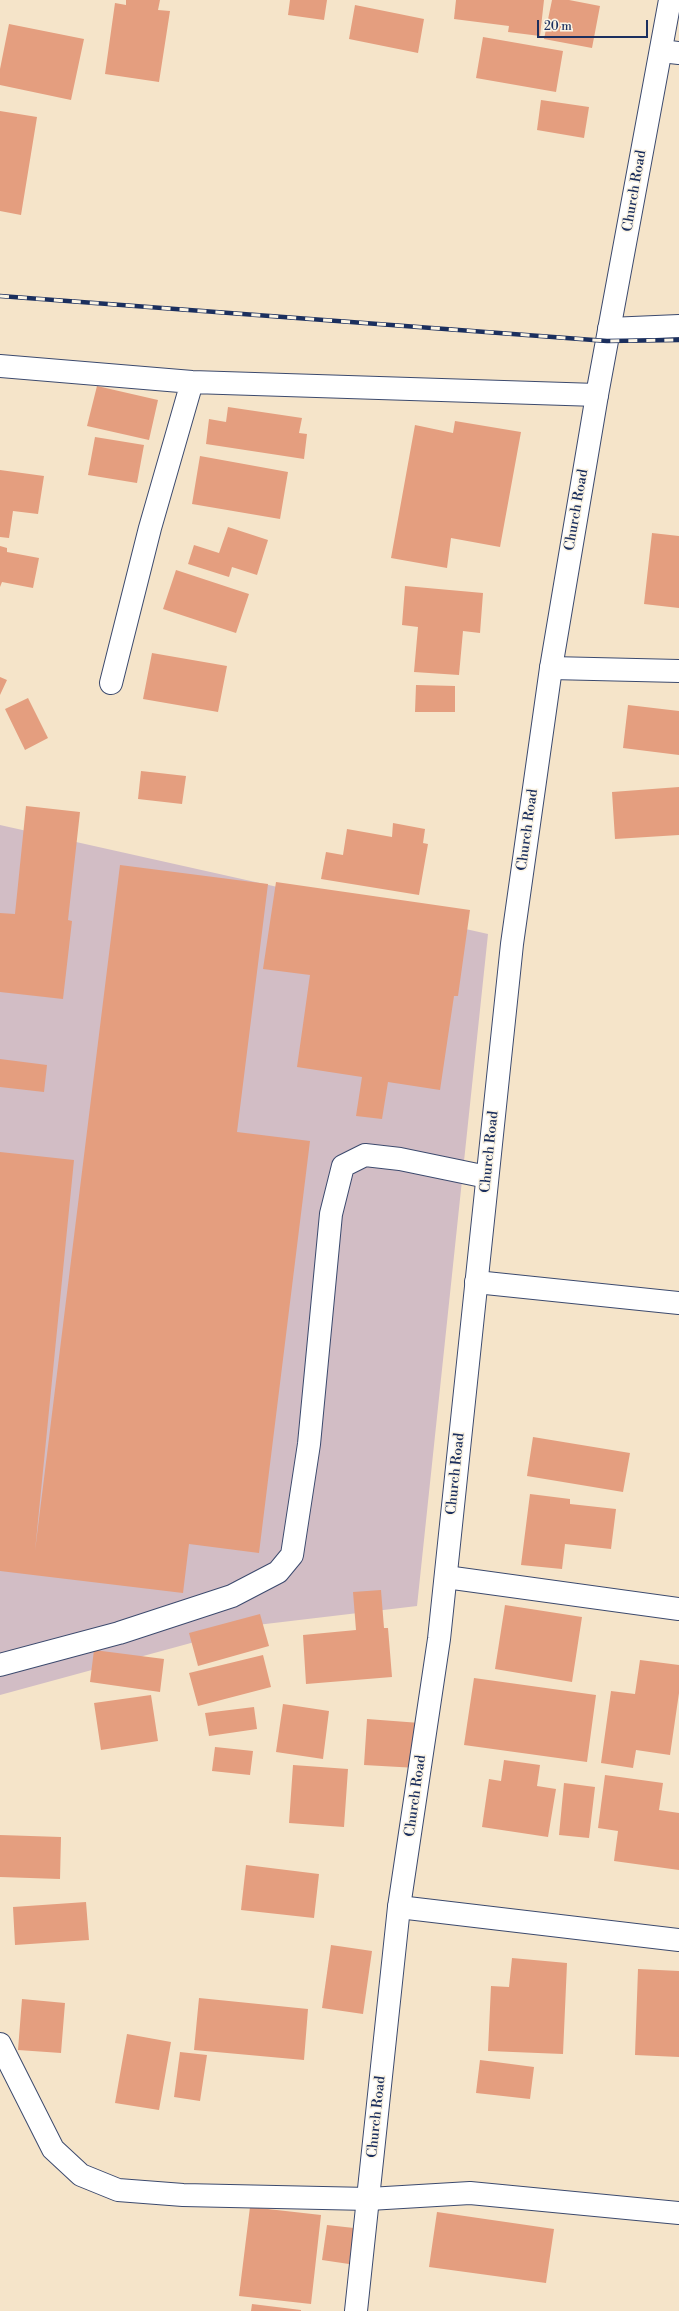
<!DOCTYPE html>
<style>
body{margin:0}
#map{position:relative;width:679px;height:2311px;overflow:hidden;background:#f5e4c9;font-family:"Libre Bodoni",serif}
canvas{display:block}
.scale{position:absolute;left:537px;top:20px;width:111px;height:18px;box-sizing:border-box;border:2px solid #1b2f5e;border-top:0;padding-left:5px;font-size:12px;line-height:14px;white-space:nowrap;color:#1b2f5e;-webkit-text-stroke:3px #fcf5e5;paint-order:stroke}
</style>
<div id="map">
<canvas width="679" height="2311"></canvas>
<div class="scale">20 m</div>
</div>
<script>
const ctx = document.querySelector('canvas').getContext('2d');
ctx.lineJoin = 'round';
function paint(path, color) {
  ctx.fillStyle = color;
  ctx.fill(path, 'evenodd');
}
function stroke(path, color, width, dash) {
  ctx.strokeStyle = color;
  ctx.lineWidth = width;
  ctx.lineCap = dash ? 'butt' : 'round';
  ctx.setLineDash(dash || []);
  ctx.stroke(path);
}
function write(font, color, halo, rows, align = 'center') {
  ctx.font = font + ' "Libre Bodoni",serif';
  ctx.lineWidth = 3;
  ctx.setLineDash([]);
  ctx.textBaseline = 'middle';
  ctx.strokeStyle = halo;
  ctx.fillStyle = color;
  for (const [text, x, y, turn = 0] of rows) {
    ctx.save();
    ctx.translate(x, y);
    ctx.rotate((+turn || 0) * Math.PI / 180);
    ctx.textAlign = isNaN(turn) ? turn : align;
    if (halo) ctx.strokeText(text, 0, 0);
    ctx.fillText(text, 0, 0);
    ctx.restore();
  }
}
const industrial = new Path2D(`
 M 0,825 L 488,934 L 417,1606 L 257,1625 L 0,1695 Z`);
const building = new Path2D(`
 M 126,0 L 160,0 L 158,10 L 170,11 L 159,82 L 105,74 L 115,3 L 126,5 Z
 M 290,0 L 327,0 L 324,20 L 288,15 Z
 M 456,0 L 544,0 L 540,36 L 508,32 L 509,26 L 454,19 Z
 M 552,0 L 569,0 L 600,6 L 592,48 L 544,39 Z
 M 355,5 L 424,19 L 418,53 L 349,39 Z
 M 9,24 L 84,39 L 71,100 L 0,85 L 0,69 Z
 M 483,37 L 563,51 L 556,92 L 476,78 Z
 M 541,100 L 589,107 L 584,138 L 537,130 Z
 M 0,111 L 37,117 L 21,215 L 0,211 Z
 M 97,386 L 158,400 L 149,440 L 87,426 Z
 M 228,407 L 302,418 L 299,433 L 307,434 L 304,459 L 206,444 L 209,419 L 226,422 Z
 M 455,421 L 521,432 L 500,547 L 451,538 L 447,568 L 391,558 L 415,425 L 453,433 Z
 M 95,437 L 144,445 L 137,483 L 88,475 Z
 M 200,456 L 288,472 L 280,519 L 192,504 Z
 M 0,470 L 44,476 L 38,514 L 13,511 L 9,538 L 0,537 Z
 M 228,527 L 268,540 L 257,575 L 232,567 L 229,577 L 188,564 L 194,545 L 219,553 Z
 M 652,533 L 679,536 L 679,608 L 644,604 Z
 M 0,546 L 7,548 L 7,552 L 39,558 L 33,588 L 2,582 L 0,587 Z
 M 176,570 L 249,594 L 236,633 L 163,609 Z
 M 405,586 L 483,593 L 480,633 L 463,631 L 459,675 L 414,672 L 418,627 L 402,625 Z
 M 152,653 L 227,666 L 218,712 L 143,699 Z
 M 0,677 L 7,680 L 0,695 Z
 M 416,685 L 455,686 L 455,712 L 415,712 Z
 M 28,698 L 48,738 L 25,750 L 5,709 Z
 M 628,705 L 679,711 L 679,755 L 623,748 Z
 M 141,771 L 186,776 L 182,804 L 138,799 Z
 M 679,787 L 679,835 L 615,839 L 612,792 Z
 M 26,806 L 80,812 L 68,920 L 72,921 L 63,999 L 0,992 L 0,913 L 15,914 Z
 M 393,823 L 425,829 L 423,843 L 428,844 L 419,895 L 321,879 L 326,852 L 343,855 L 347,829 L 392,837 Z
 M 120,865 L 268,884 L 237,1132 L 310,1141 L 259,1553 L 189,1544 L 183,1593 L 0,1571 L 0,1152 L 74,1160 L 35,1551 Z
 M 276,882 L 470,910 L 458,996 L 454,996 L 440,1090 L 388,1082 L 382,1119 L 356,1116 L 362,1077 L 297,1067 L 310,975 L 263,969 Z
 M 0,1059 L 47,1065 L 44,1092 L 0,1087 Z
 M 533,1437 L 630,1453 L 623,1492 L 527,1476 Z
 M 530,1494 L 570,1499 L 570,1504 L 616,1509 L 611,1549 L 565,1544 L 562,1569 L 521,1565 Z
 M 381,1590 L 384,1628 L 388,1628 L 392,1677 L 306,1684 L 303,1635 L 356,1630 L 353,1592 Z
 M 505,1605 L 582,1617 L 572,1682 L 495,1669 Z
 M 260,1614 L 269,1646 L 198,1666 L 189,1633 Z
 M 94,1650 L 164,1659 L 160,1692 L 90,1682 Z
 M 263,1655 L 271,1687 L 198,1706 L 189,1673 Z
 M 640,1660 L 679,1665 L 679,1693 L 670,1755 L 636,1750 L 633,1768 L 601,1763 L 611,1691 L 635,1694 Z
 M 474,1678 L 596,1695 L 587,1762 L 464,1745 Z
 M 151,1695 L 158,1741 L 101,1750 L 94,1703 Z
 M 283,1704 L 329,1711 L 323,1759 L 276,1752 Z
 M 254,1707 L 257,1729 L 209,1736 L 205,1713 Z
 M 367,1719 L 420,1723 L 417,1768 L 364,1765 Z
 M 215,1747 L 253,1751 L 250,1775 L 212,1771 Z
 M 504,1760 L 540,1765 L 537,1786 L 556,1789 L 548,1837 L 482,1827 L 489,1779 L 501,1781 Z
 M 293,1765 L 348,1769 L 344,1827 L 289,1823 Z
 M 605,1775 L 663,1783 L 659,1810 L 679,1813 L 679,1870 L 614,1861 L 618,1831 L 598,1828 Z
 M 564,1783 L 595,1787 L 589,1838 L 559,1835 Z
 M 0,1835 L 61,1837 L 60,1879 L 0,1877 Z
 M 246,1865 L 319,1874 L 314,1918 L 241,1910 Z
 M 86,1902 L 89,1940 L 15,1945 L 13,1907 Z
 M 331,1945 L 372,1951 L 363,2014 L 322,2008 Z
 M 512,1958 L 567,1963 L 563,2054 L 488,2051 L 491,1986 L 509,1987 Z
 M 638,1969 L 679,1971 L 679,2057 L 635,2055 Z
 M 199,1998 L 308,2009 L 304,2060 L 194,2050 Z
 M 22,1999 L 65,2003 L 61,2053 L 18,2050 Z
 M 127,2034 L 171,2042 L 159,2110 L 115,2103 Z
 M 180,2052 L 207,2055 L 200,2101 L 174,2097 Z
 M 480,2060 L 534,2067 L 530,2099 L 476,2093 Z
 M 250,2207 L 321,2215 L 311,2304 L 239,2296 Z
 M 437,2212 L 554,2229 L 546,2283 L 429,2267 Z
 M 327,2225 L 354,2228 L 349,2264 L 322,2260 Z
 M 252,2304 L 301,2310 L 301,2311 L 251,2311 Z`);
const lane = new Path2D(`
 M 0,1665 L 119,1633 L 232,1596 L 278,1572 L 292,1555 L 309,1444 L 331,1214 L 343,1166 L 365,1155 L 400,1159 L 487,1177`);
const street = new Path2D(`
 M 661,51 L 679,53
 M 609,329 L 679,326
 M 0,366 L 192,382 L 597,395
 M 551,668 L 679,671
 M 111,683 L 150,528 L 192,382
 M 476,1282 L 679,1303
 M 446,1577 L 679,1609
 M 399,1907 L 679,1940
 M 0,2044 L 53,2149 L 81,2175 L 118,2190 L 183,2195 L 369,2199 L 470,2193 L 679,2213`);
const secondary = new Path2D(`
 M 356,2311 L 399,1907 L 439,1639 L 512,944 L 551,668 L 597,395 L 670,0`);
const rail = new Path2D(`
 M 0,296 L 607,341 L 679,340`);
const streetNames = [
 ["Church Road",635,191,-80],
 ["Church Road",577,510,-80],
 ["Church Road",528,830,-82],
 ["Church Road",490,1152,-84],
 ["Church Road",456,1474,-84],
 ["Church Road",416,1796,-82],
 ["Church Road",377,2117,-84]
];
paint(industrial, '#d2bdc5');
paint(building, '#e49e7f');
stroke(lane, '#3c4a6e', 24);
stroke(street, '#3c4a6e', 24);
stroke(secondary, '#3c4a6e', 24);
stroke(lane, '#fff', 22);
stroke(street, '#fff', 22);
stroke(secondary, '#fff', 22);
stroke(rail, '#1b2f5e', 4.5);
stroke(rail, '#fcf5e5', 3, [9]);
write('14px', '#1b2f5e', '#fcf5e5', streetNames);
</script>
